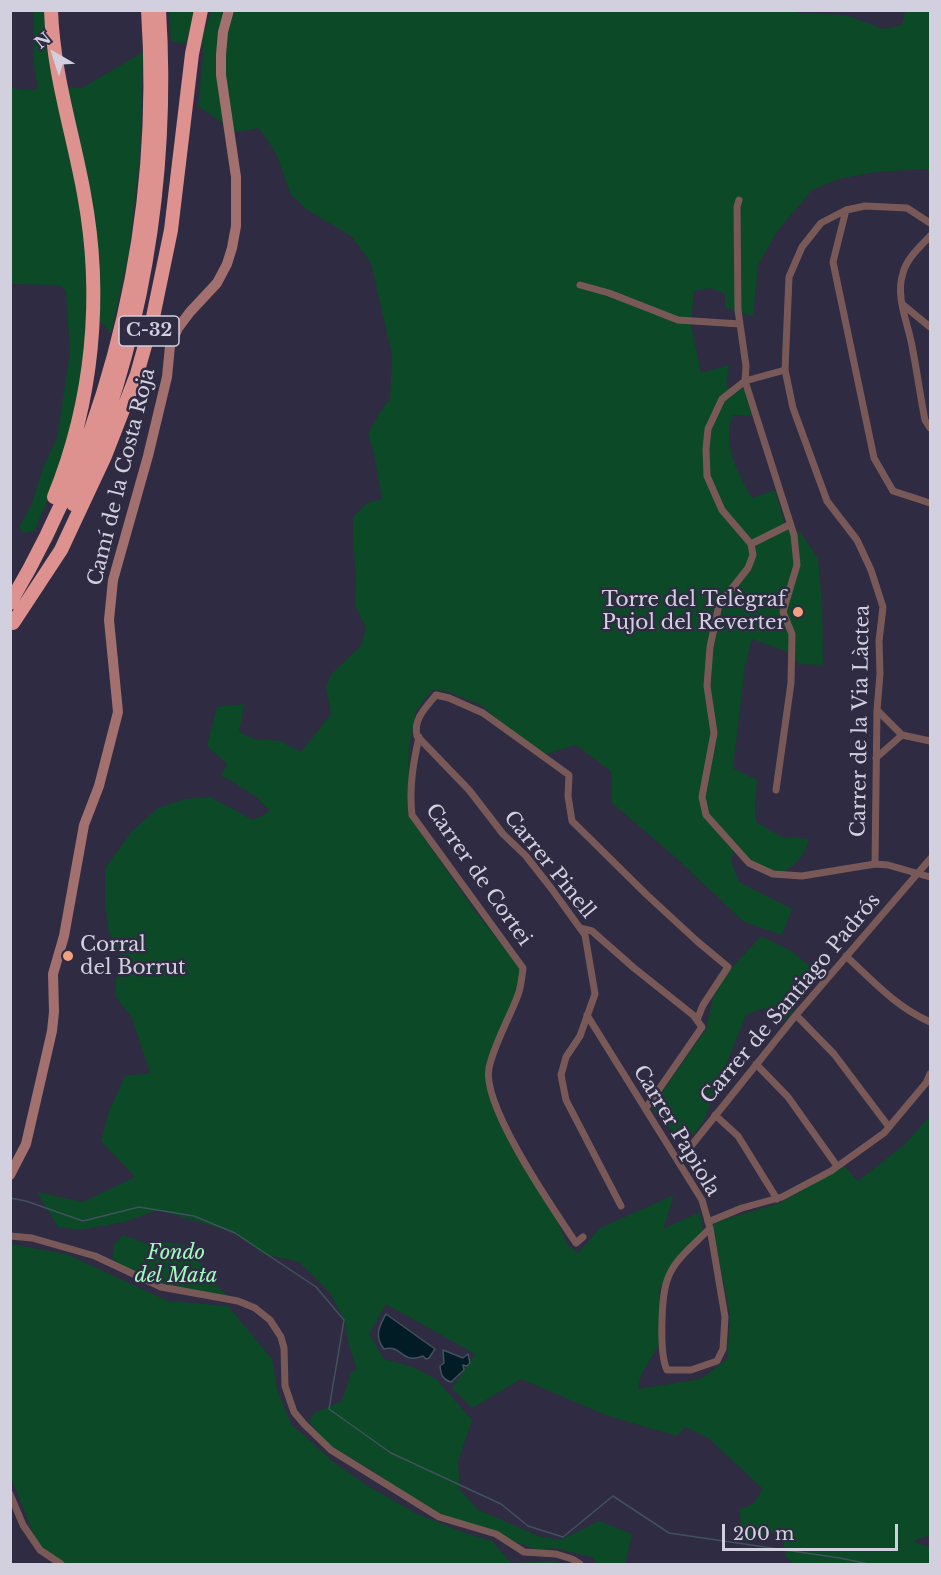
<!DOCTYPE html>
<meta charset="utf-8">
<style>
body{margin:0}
#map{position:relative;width:941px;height:1575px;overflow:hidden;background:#2f2b42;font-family:"Libre Baskerville",serif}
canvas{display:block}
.frame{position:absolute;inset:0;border:12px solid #d2d0df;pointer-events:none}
.north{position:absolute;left:24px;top:24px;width:60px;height:60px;-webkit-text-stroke:4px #2f2b42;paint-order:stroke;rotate:321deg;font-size:16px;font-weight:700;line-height:24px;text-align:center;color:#d2d0df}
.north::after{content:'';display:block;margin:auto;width:21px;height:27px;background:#d2d0df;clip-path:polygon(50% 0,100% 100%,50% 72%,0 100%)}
.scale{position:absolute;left:722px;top:1524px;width:176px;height:27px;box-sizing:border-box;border:3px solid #d2d0df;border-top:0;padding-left:8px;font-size:18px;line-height:21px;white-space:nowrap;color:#d2d0df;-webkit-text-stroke:4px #2f2b42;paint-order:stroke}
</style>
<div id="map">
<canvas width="941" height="1575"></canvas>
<div class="frame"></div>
<div class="north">N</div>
<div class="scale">200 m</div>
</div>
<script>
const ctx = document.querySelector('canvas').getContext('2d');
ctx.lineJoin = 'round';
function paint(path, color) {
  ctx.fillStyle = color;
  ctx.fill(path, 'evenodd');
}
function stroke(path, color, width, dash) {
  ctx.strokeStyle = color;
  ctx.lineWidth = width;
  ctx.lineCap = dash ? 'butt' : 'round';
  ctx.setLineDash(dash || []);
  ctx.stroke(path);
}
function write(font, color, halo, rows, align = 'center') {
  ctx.font = font + ' "Libre Baskerville",serif';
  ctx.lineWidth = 5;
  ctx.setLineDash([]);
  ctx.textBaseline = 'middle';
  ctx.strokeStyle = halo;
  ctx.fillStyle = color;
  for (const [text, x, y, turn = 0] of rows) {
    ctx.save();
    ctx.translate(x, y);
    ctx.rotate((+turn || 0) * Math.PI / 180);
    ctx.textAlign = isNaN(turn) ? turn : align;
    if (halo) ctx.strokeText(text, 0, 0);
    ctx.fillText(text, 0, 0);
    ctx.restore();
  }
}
const green = new Path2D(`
 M 797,10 L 798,13 L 846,15 L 883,29 L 902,25 L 905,12 L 930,11 L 930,172 L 926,169 L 876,172 L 838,179 L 812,190 L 778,230 L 758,265 L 753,316 L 725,308 L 725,294 L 711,288 L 694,291 L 691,325 L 701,373 L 729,365 L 726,387 L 744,389 L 752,416 L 733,415 C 721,443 738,474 752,498 L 775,490 L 785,524 L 801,533 L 818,559 L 822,604 L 823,665 L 799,664 L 785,651 L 752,639 L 745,666 L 733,768 L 757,780 L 755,805 L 756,822 L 782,837 L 809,839 C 804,856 797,865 780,873 L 754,862 L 735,845 L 731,861 L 739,882 L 792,909 L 782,935 L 744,922 L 674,856 L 612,803 L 612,772 L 576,745 L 546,754 L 504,725 L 481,705 L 446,691 L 432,690 L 416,711 L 409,747 L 408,815 L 475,911 L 521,968 L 516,995 L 486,1070 L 491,1098 L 507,1138 L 557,1220 L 567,1244 L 578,1253 L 600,1228 L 674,1195 L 663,1229 L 700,1212 L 703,1231 L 675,1259 L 659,1291 L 661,1341 L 641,1375 L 638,1389 L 701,1379 L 727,1359 L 730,1316 L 712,1223 L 780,1203 L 844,1166 L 858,1181 L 904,1145 L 930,1116 L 930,1535 L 913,1541 L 930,1548 L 930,1564 L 794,1564 L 786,1557 L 781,1529 L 751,1542 L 741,1541 L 740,1509 L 753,1504 L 763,1489 L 708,1438 L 685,1427 L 677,1436 L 608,1416 L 521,1379 L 472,1408 L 452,1388 L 475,1354 L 386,1304 L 369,1334 L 384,1359 L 413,1367 L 436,1379 L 472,1420 L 458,1462 L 460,1490 L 477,1509 L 538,1536 L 560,1540 L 599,1521 L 632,1534 L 625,1564 L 597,1564 L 592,1557 L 554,1548 L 538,1550 L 449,1518 L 415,1500 L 370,1469 L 329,1445 L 309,1422 L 314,1413 L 342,1401 L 351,1372 L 357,1370 L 348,1341 L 345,1321 L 330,1293 L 299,1262 L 264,1254 L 232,1232 L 158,1210 L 124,1222 L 80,1230 L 58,1227 L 37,1192 L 83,1202 L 135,1177 L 101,1141 L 109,1111 L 125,1076 L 150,1073 L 132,1018 L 115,996 L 116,980 L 124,961 L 109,933 L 105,904 L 105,868 L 132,831 L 158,808 L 185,799 L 210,797 L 253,820 L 270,811 L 257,797 L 221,775 L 227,764 L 207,746 L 217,707 L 244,704 L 239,732 L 254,739 L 280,741 L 301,752 L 331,714 L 326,687 L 332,673 L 361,646 L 366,628 L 355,605 L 356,578 L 353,539 L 353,517 L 367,503 L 382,499 L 374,454 L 368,434 L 380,412 L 390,399 L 392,355 L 371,263 L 351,236 L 309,211 L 291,195 L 276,153 L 259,128 L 236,132 L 198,106 L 203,56 L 202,38 L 211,11 Z
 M 33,11 L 46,11 L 55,86 L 82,88 L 143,52 L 140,157 L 129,253 L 111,333 L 89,310 L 84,375 L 62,468 L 34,531 L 23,533 L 19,527 L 31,506 L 44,465 L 57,438 L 70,353 L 66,291 L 59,285 L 11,284 L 10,87 L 21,90 L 38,89 L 34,65 Z
 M 169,11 L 195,11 L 186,43 L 171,42 Z
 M 761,936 L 791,951 L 820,974 L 786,1020 L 763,1008 L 746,1015 L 704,1120 L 695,1133 L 678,1137 L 651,1108 L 706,1029 L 713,998 L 726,974 Z
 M 123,1235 L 156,1247 L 165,1242 L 191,1246 L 210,1280 L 229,1297 C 203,1295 148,1284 126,1269 C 121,1266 117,1261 112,1257 L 114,1245 Z
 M 11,1244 L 66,1254 L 168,1301 L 228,1306 L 272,1359 L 277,1389 L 291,1424 L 337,1465 L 368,1486 L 417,1514 L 465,1533 L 492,1541 L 511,1563 L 555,1561 L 563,1564 L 63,1564 L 40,1550 L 11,1478 Z`);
const water = new Path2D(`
 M 386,1314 L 435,1349 L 429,1358 L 426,1359 L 423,1356 C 400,1365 403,1344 384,1349 C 374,1337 379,1326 386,1314 Z
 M 443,1350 L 463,1358 L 468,1354 L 470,1363 L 467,1366 L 463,1365 L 464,1370 L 451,1382 C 442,1379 441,1375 440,1366 L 444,1363 Z`);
const stream = new Path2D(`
 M 10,1198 L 26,1201 L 83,1221 L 139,1207 L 194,1216 L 235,1233 L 316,1287 L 344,1320 L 329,1409 L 391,1453 L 501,1504 L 528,1526 L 563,1537 L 613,1496 L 669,1533 L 840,1558 L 869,1564`);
const street = new Path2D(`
 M 739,200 L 737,207 L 738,310 L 746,366 L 745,381 L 794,535 L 797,565 L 783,612 L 792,634 L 791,683 L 776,790
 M 846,210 L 833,262 L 874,458 L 893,491 L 930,503
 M 930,236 C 920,247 907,258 903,273 C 895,297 908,323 912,346 C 917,371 920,395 925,420 L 930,428
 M 580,285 L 609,293 L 678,320 L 740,324
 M 902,304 L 930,327
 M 785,370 L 745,381 L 722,399 L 708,429 L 706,449 L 707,476 L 722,510 L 751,544 L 753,555 L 748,568 L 719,605 L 710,647 L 707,686 L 714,733 L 702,797 L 706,815 L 749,863 L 773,874 L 802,876 L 875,864 L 888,865 L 930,877
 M 751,544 L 789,525
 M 877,710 L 902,735 L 930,741
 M 419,737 C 413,764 409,788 412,815 L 523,968 C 522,977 521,987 518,995 C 509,1019 495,1042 489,1068 C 481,1105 554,1210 576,1243 L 583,1237
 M 876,758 L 902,735
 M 875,864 L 877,710 L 880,674 L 879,641 L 883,607 L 871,570 L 857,540 L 827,501 L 793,408 L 785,370 L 789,277 L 802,247 L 821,223 L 846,210 L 865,206 L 907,208 L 930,223
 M 580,928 L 592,931 L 634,968 L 693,1015 L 702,1027 L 646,1108
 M 846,956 C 874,982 895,1006 930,1022
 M 587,1015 L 702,1200 L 710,1228 L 725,1317 L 723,1349 L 717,1361 L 691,1370 L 667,1370 C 659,1353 661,1295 668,1278 C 670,1272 674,1266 677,1262 C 686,1250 700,1239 710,1228
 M 796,1015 L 834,1054 L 889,1127
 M 756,1064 L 788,1097 L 837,1166
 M 715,1115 L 738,1136 L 777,1199
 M 679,1161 L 796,1015 L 930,859
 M 621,1206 L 566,1100 L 561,1075 L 566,1057 L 580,1036 L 595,994 L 585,935 L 551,888 L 526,856 L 503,834 L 469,790 L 417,736 C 413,719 426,707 436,695 L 449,698 L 483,713 L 569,775 L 568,796 L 572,821 L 647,895 L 698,942 L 728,967 L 703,1005 L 697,1020
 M 708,1222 L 742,1208 L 782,1197 L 831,1171 L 884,1133 L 926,1083 L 930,1074
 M 10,1236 L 32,1238 L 95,1256 L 161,1287 L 238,1301 L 255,1308 L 270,1320 L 281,1337 L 284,1348 L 285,1386 L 294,1412 L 304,1424 L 331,1450 L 439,1517 L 496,1534 L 524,1552 L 556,1554 L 572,1559 L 580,1564
 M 10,1494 L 23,1525 L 40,1550 L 61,1564`);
const secondary = new Path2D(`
 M 10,1175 L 26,1144 L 52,1031 L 54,1012 L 53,974 L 64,936 L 84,825 L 99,786 L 118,712 L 109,620 L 113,580 L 148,456 L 167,377 L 170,346 L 178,328 L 190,312 L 217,283 L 227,264 L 232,248 L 236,226 L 236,177 L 221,75 L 221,55 L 223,32 L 229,10`);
const highway = new Path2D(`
 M 51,10 C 53,73 73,133 84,194 C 103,296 93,401 54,497
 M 73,504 C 141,348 170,180 159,10
 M 10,603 C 115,426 162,215 148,10
 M 13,623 L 61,550 L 105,456 L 137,374 L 153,317 L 171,230 L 192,54 L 201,10`);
const markers = [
 [798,612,6,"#f2a17e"],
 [68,956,6,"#f2a17e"]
];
const shields = [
 [149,331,60]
];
const shieldNames = [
 ["C-32",149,331]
];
const streetNames = [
 ["Camí de la Costa Roja",122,477,-76],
 ["Carrer de la Via Làctea",861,721,-89],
 ["Carrer Pinell",549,865,51],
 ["Carrer de Cortei",478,875,55],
 ["Carrer de Santiago Padrós",791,999,-50],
 ["Carrer Papiola",676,1131,59]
];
const poiNames = [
 ["Torre del Telègraf",786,600],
 ["Pujol del Reverter",786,623],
 ["Corral",80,945,"left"],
 ["del Borrut",80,968,"left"]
];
const parkNames = [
 ["Fondo",176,1253],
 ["del Mata",176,1276]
];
paint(green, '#0c4926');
paint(water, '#011c25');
stroke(water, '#40525d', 1.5);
stroke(stream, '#40525d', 1.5);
stroke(street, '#795958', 7);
stroke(secondary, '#a2706e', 10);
stroke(highway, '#de928f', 14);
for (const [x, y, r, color] of markers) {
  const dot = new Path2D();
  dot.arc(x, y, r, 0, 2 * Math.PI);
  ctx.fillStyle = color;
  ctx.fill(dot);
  stroke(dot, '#2f2b42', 2);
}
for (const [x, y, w] of shields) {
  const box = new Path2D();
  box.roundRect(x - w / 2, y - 15, w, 30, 4.5);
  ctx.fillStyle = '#2f2b42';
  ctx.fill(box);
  stroke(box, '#d2d0df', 1.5);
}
write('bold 18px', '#d2d0df', null, shieldNames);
write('20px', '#d2d0df', '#2f2b42', streetNames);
write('20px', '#d2d0df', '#2f2b42', poiNames, 'right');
write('italic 20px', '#a1fcbc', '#2f2b42', parkNames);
</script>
